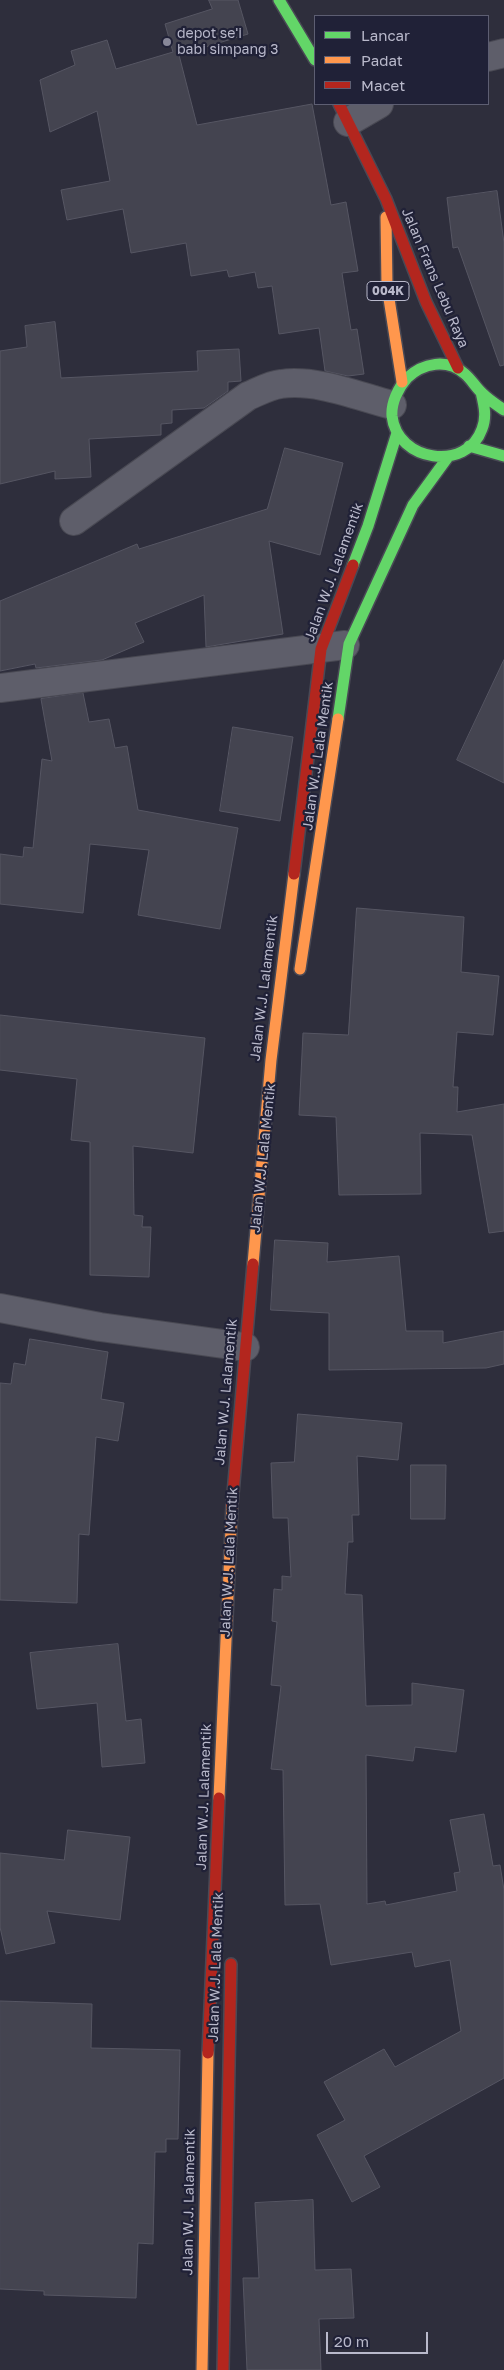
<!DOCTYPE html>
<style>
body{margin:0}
#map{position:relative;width:504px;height:2370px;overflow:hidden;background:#2e2e3c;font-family:"Golos Text",sans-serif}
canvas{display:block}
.legend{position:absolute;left:314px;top:15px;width:175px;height:90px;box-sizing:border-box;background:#202137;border:1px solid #5d5e72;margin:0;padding:6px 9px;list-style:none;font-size:15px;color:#b9b9cb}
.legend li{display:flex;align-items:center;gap:10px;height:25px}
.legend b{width:25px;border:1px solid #5d5e72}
.scale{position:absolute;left:326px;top:2332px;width:102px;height:22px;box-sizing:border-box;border:2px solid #b9b9cb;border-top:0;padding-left:6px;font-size:15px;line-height:18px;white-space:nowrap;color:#b9b9cb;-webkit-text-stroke:4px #202137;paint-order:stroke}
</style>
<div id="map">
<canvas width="504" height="2370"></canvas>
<ul class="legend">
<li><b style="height:6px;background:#63d668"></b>Lancar</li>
<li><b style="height:6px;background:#ff974d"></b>Padat</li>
<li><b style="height:6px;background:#b3261e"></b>Macet</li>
</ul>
<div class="scale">20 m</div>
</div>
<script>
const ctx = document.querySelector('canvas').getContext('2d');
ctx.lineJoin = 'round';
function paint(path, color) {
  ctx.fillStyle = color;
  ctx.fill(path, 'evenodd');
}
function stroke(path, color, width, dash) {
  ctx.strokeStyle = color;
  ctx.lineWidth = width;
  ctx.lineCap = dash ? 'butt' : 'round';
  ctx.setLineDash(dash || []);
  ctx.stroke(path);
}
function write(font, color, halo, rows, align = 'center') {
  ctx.font = font + ' "Golos Text",sans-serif';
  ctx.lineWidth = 4.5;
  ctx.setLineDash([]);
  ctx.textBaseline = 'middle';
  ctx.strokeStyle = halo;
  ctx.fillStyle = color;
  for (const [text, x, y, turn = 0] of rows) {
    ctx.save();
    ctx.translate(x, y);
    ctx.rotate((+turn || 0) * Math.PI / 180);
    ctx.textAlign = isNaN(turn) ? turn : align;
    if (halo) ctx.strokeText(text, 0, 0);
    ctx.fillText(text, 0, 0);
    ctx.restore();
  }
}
const building = new Path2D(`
 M 209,0 L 238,0 L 248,34 L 179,55 L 197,125 L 312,104 L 331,205 L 346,202 L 358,271 L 342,273 L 351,330 L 357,329 L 364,374 L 348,376 L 325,371 L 319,328 L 279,334 L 272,286 L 258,288 L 255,272 L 229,277 L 227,270 L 191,276 L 186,243 L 131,253 L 123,209 L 67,220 L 61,190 L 110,181 L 97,111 L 50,132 L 40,80 L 75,65 L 71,51 L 107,40 L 116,69 L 173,52 L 165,24 L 212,9 Z
 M 497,191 L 504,243 L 504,365 L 500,366 L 458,247 L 453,248 L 447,198 Z
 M 55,322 L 61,378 L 198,371 L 197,351 L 239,349 L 241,381 L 228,382 L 228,391 L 204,408 L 172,410 L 172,423 L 161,424 L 161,435 L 89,439 L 91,477 L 55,479 L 55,471 L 0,484 L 0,351 L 27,347 L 25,326 Z
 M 285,448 L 343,463 L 320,555 L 269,541 L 283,634 L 206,647 L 204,595 L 135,623 L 144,642 L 102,660 L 36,668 L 35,664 L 0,671 L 0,601 L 137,544 L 139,549 L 267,509 Z
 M 504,660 L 504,783 L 457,760 Z
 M 83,693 L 89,722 L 109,719 L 115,748 L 127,746 L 138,810 L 238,828 L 220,929 L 138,915 L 149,850 L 90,844 L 83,913 L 0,904 L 0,854 L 23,857 L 24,847 L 33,848 L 42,759 L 52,761 L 41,699 Z
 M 233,727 L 293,737 L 280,821 L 220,811 Z
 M 357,908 L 464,917 L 461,972 L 499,976 L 493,1035 L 457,1032 L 453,1087 L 458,1087 L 457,1112 L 504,1104 L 504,1231 L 489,1233 L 472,1135 L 420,1133 L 421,1194 L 339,1195 L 336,1117 L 299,1115 L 303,1033 L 348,1035 Z
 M 0,1015 L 205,1038 L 193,1153 L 133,1146 L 134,1215 L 143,1216 L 142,1227 L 151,1227 L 149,1277 L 90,1275 L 90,1142 L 71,1140 L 77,1079 L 0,1070 Z
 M 275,1240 L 328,1243 L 327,1262 L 399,1256 L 406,1331 L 443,1331 L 443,1343 L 504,1331 L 504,1364 L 486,1368 L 329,1370 L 329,1313 L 271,1310 Z
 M 30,1339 L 108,1352 L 101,1399 L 124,1403 L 118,1441 L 96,1437 L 89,1535 L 79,1534 L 77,1603 L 0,1600 L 0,1383 L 11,1384 L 14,1363 L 25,1365 Z
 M 298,1414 L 402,1423 L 398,1460 L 357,1456 L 359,1515 L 352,1515 L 353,1542 L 348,1542 L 345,1594 L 362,1595 L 366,1706 L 412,1705 L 412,1683 L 464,1690 L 456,1752 L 415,1747 L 413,1761 L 366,1755 L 367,1904 L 385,1901 L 386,1905 L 457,1891 L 454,1873 L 460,1872 L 450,1820 L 484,1814 L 493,1866 L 500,1865 L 504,1890 L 504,2078 L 364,2156 L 380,2187 L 352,2202 L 317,2135 L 345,2120 L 324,2082 L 384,2049 L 395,2067 L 461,2031 L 450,1960 L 415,1967 L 412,1952 L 331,1965 L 320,1904 L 285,1905 L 283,1770 L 271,1769 L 281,1686 L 271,1685 L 277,1622 L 272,1621 L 274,1589 L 282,1590 L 282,1576 L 291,1577 L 288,1518 L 273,1518 L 271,1463 L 294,1462 Z
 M 411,1465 L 446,1465 L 445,1519 L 411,1519 Z
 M 118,1644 L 126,1721 L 141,1719 L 145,1763 L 102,1767 L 97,1703 L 37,1709 L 30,1653 Z
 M 68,1830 L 130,1837 L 120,1920 L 47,1911 L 55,1943 L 6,1954 L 0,1927 L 0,1853 L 64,1860 Z
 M 0,2001 L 92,2004 L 91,2048 L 180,2050 L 178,2139 L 166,2139 L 166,2152 L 155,2152 L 153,2244 L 138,2243 L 136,2298 L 44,2295 L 44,2291 L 0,2289 Z
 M 313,2200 L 315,2270 L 351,2269 L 354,2318 L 319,2319 L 321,2370 L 247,2370 L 243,2278 L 259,2278 L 255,2203 Z`);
const street = new Path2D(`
 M 488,57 L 504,53
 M 348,122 L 379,104
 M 74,521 L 248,396 C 258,392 270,385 281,384 C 317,379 357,396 392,405
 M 0,688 L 345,645
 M 0,1308 L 100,1327 L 245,1347`);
const fast = new Path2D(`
 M 279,0 L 315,60
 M 481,392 C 484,405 487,417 482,429 C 467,472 397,462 392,416 C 391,403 398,388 407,378 C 423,363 447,358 465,374 C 472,380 476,388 483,394 C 489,400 497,405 504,410
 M 469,446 L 504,456
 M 353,565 L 368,526 L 397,433
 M 338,719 L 349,644 L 413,505 L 448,457`);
const slow = new Path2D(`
 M 386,217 L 387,286 L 402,382
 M 300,969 L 338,719
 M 253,1264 L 271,1060 L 294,874
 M 219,1798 L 232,1505
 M 202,2370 L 208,2053`);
const jam = new Path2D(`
 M 339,104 L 386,199 L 426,302 L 458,368
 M 294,874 L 321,649 L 353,565
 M 232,1505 L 253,1264
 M 208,2053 L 219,1798
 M 223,2370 L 231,1964`);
const markers = [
 [167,42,5,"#889"]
];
const shields = [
 [388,291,42]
];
const shieldNames = [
 ["004K",388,291]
];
const poiNames = [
 ["depot se'i",177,34],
 ["babi simpang 3",177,50]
];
const streetNames = [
 ["Jalan Frans Lebu Raya",435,278,67],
 ["Jalan W.J. Lalamentik",334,572,-70],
 ["Jalan W.J. Lala Mentik",318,756,-82],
 ["Jalan W.J. Lalamentik",264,988,-83],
 ["Jalan W.J. Lala Mentik",263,1158,-84],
 ["Jalan W.J. Lalamentik",226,1392,-85],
 ["Jalan W.J. Lala Mentik",229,1562,-87],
 ["Jalan W.J. Lalamentik",204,1797,-88],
 ["Jalan W.J. Lala Mentik",216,1967,-88],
 ["Jalan W.J. Lalamentik",189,2202,-89]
];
paint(building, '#444450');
stroke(building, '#565663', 1);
stroke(street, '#494953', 30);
stroke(fast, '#494955', 14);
stroke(slow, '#494955', 14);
stroke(jam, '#494955', 14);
stroke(street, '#5e5e6a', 28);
stroke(fast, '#63d668', 11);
stroke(slow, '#ff974d', 11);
stroke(jam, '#b3261e', 11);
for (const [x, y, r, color] of markers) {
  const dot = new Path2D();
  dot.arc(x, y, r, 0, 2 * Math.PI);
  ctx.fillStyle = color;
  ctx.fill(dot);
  stroke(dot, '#202137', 2);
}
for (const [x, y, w] of shields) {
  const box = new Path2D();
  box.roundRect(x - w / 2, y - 9.5, w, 19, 4);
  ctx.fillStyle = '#202137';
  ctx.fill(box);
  stroke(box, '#b9b9cb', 1);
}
write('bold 12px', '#b9b9cb', null, shieldNames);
write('14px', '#b9b9cb', '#202137', poiNames, 'left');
write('14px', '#b9b9cb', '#202137', streetNames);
</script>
